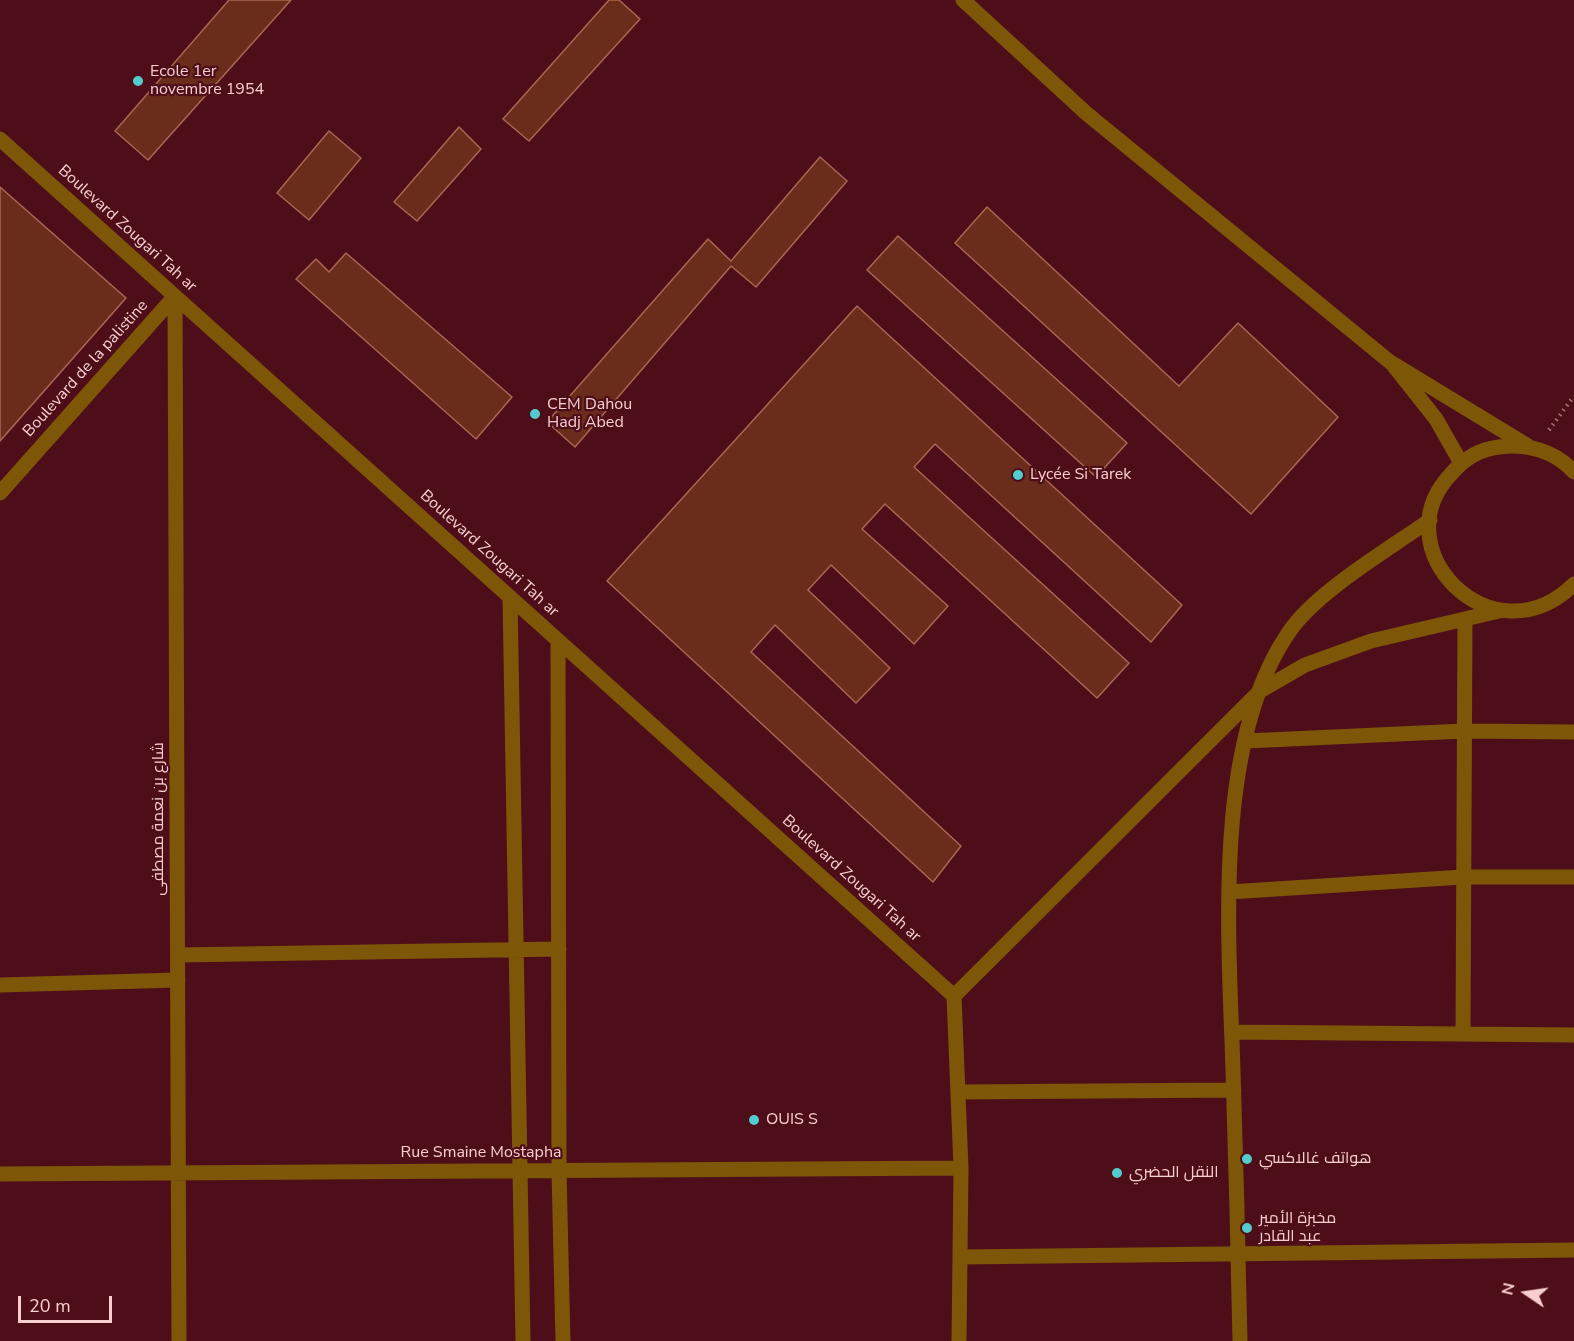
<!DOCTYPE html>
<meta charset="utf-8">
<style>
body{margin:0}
#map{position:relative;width:1574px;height:1341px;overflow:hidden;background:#4e0e19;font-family:"Nunito Sans",sans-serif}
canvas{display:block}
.north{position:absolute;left:1496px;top:1263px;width:60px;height:60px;-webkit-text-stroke:4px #4e0e19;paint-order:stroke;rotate:283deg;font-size:16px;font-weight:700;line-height:24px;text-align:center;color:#f8cfd0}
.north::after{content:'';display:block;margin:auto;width:21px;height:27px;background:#f8cfd0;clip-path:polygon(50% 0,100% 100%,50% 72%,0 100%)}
.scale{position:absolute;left:18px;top:1296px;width:94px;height:27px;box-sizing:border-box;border:3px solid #f8cfd0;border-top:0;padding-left:8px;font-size:18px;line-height:21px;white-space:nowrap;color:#f8cfd0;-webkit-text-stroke:4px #4e0e19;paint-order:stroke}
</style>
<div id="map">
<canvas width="1574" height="1341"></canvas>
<div class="north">N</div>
<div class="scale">20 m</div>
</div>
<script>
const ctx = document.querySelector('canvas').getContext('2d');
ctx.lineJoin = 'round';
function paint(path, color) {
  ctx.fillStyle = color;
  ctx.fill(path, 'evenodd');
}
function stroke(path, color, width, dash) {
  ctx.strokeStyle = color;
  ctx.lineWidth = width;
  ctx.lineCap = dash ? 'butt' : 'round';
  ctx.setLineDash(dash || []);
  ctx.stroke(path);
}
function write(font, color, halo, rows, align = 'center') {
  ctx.font = font + ' "Nunito Sans",Cairo,sans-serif';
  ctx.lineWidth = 4.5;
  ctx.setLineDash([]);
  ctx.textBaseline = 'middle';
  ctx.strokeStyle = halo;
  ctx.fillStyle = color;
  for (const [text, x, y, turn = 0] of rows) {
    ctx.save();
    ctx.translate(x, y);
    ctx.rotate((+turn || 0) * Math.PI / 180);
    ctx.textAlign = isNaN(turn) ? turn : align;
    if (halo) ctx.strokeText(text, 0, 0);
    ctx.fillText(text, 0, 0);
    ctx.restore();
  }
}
const building = new Path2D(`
 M 229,0 L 291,0 L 148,160 L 115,131 Z
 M 609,0 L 619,0 L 640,19 L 529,141 L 503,119 Z
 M 459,127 L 481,149 L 417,221 L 394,202 Z
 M 329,131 L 361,158 L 309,220 L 277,193 Z
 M 820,157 L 847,181 L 756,287 L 731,266 L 575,447 L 547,422 L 708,239 L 731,261 Z
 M 0,187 L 126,298 L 0,441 Z
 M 987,207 L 1179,386 L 1238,323 L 1338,417 L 1251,514 L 955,243 Z
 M 898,236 L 1127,443 L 1096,477 L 867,270 Z
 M 346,253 L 512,397 L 476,439 L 296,279 L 316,259 L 329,272 Z
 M 857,306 L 1182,605 L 1151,642 L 935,444 L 914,467 L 1129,663 L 1097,698 L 885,504 L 862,529 L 948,606 L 914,644 L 831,565 L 808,590 L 890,668 L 856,703 L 775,625 L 751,652 L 961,846 L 933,882 L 607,581 Z`);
const path = new Path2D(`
 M 1549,430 L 1574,396`);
const minor = new Path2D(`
 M 963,0 L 1086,113 L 1390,362 L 1528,446
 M 0,139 L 954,996
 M 175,296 L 179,1341
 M 1394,366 L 1436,419 L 1461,463
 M 1574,472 C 1555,451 1527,443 1499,447 C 1480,449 1464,459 1452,473 C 1379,548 1493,664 1574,584
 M 0,493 L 175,296
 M 510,597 L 523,1341
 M 558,640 L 559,1171 L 563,1341
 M 1246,741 L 1464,731 L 1574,732
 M 1229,892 L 1463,877 L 1574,877
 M 178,955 L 559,949
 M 0,985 L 178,980
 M 1232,1032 L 1574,1035
 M 1463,1033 L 1465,619
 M 959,1092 L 1234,1090
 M 0,1174 L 961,1168
 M 960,1257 L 1574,1250
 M 959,1341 L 961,1168 L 954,996 L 1260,691 L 1305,665 L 1371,641 L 1499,611
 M 1240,1341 C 1238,1251 1236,1160 1233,1070 C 1229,939 1212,744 1289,632 C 1316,592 1389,549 1430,520`);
const markers = [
 [138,81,6,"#52cdce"],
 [535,414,6,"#52cdce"],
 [1018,475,6,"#52cdce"],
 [754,1120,6,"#52cdce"],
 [1247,1159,6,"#52cdce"],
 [1117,1173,6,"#52cdce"],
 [1247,1228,6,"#52cdce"]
];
const poiNames = [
 ["Ecole 1er",150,72],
 ["novembre 1954",150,90],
 ["CEM Dahou",547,405],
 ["Hadj Abed",547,423],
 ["Lycée Si Tarek",1030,475],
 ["OUIS S",766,1120],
 ["هواتف غالاكسي",1259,1159],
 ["النقل الحضري",1129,1173],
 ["مخبزة الأمير",1259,1219],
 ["عبد القادر",1259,1237]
];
const streetNames = [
 ["Boulevard Zougari Tah ar",127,229,42],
 ["Boulevard de la palistine",86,369,-48],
 ["Boulevard Zougari Tah ar",489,554,42],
 ["شارع بن نعمة مصطفى",159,819,-90],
 ["Boulevard Zougari Tah ar",851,879,42],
 ["Rue Smaine Mostapha",481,1153]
];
paint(building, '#6a2c1b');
stroke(building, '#ab6653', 1.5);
stroke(path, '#a8747a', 4, [1.5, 4.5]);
stroke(minor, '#7e5608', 15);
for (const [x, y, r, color] of markers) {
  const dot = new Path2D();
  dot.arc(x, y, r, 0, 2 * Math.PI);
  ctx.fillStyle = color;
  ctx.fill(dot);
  stroke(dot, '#4e0e19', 2);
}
write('16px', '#f8cfd0', '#4e0e19', poiNames, 'left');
write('16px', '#f8cfd0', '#4e0e19', streetNames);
</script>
